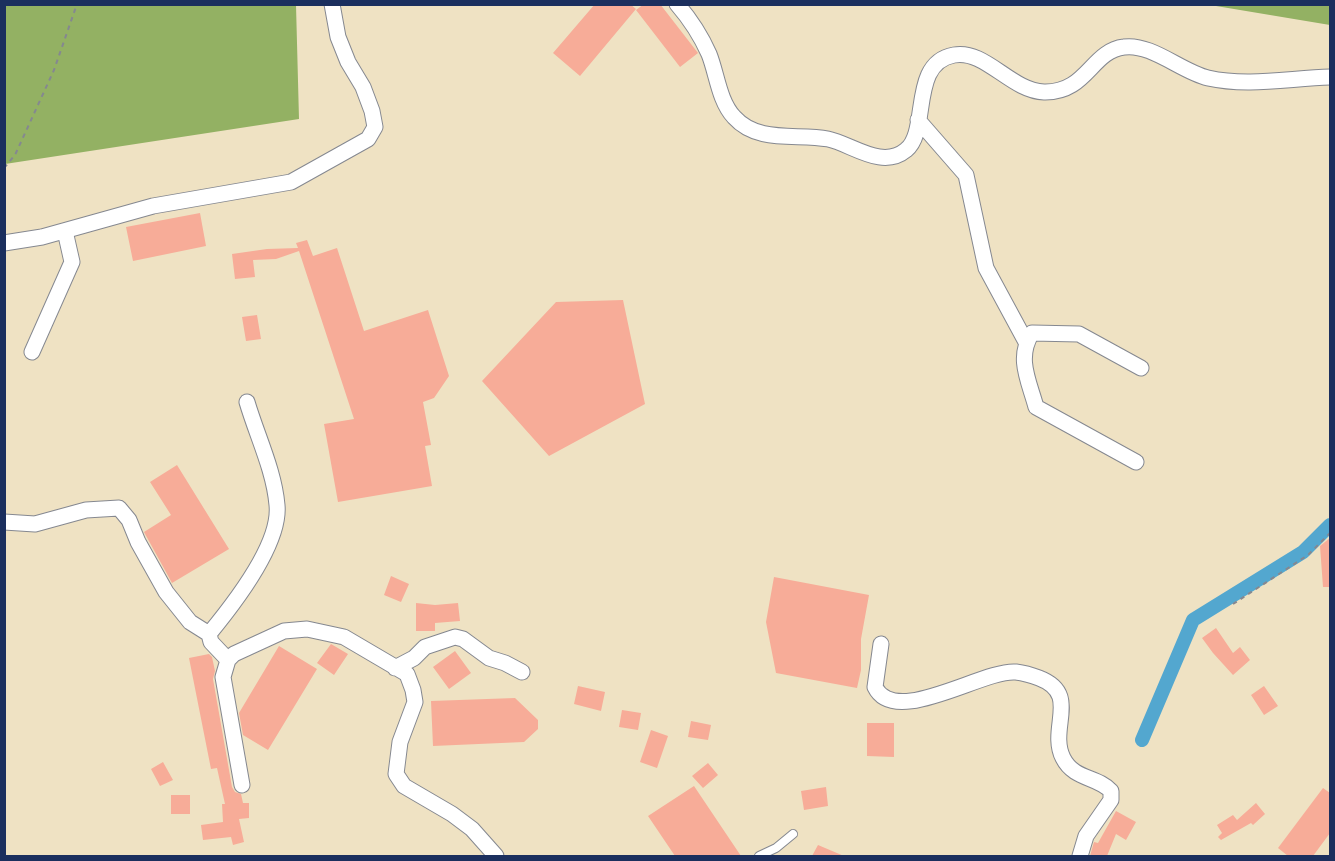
<!DOCTYPE html>
<style>
body{margin:0}
#map{position:relative;width:1335px;height:861px;overflow:hidden;background:#efe2c3;font-family:Kalam,sans-serif}
canvas{display:block}
.frame{position:absolute;inset:0;border:6px solid #1b2f5e;pointer-events:none}
</style>
<div id="map">
<canvas width="1335" height="861"></canvas>
<div class="frame"></div>
</div>
<script>
const ctx = document.querySelector('canvas').getContext('2d');
ctx.lineJoin = 'round';
function paint(path, color) {
  ctx.fillStyle = color;
  ctx.fill(path, 'evenodd');
}
function stroke(path, color, width, dash) {
  ctx.strokeStyle = color;
  ctx.lineWidth = width;
  ctx.lineCap = dash ? 'butt' : 'round';
  ctx.setLineDash(dash || []);
  ctx.stroke(path);
}
const forest = new Path2D(`
 M 5,4 L 296,5 L 299,119 L 5,164 Z
 M 1210,5 L 1330,5 L 1330,25 Z`);
const canal = new Path2D(`
 M 1142,740 L 1193,620 L 1303,552 L 1330,525`);
const building = new Path2D(`
 M 595,4 L 630,4 L 636,9 L 580,76 L 553,53 Z
 M 644,4 L 660,4 L 698,53 L 680,67 L 636,10 Z
 M 200,213 L 206,246 L 133,261 L 126,227 Z
 M 307,240 L 313,256 L 337,248 L 364,331 L 428,310 L 449,376 L 434,398 L 423,402 L 431,445 L 425,446 L 432,486 L 338,502 L 324,424 L 354,419 L 299,251 L 276,259 L 253,260 L 255,277 L 235,279 L 232,254 L 267,249 L 298,248 L 296,243 Z
 M 623,300 L 645,404 L 549,456 L 482,381 L 556,302 Z
 M 257,315 L 261,339 L 246,341 L 242,317 Z
 M 177,465 L 229,549 L 172,583 L 144,532 L 171,515 L 150,482 Z
 M 1330,538 L 1330,587 L 1323,587 L 1320,546 Z
 M 391,576 L 409,584 L 401,602 L 384,595 Z
 M 774,577 L 869,595 L 861,639 L 861,670 L 857,688 L 776,673 L 766,622 Z
 M 416,603 L 435,605 L 458,603 L 460,621 L 435,623 L 435,631 L 416,631 Z
 M 1216,628 L 1233,653 L 1240,647 L 1250,660 L 1233,675 L 1213,653 L 1202,638 Z
 M 331,644 L 348,654 L 334,675 L 317,663 Z
 M 279,646 L 317,669 L 268,750 L 243,735 L 239,713 Z
 M 455,651 L 471,673 L 449,689 L 433,667 Z
 M 209,654 L 212,657 L 215,671 L 213,679 L 232,787 L 235,792 L 241,794 L 243,803 L 249,803 L 249,818 L 239,819 L 244,842 L 233,845 L 231,837 L 203,840 L 201,825 L 223,822 L 222,804 L 225,804 L 217,768 L 211,769 L 189,658 Z
 M 578,686 L 605,692 L 601,711 L 574,704 Z
 M 1264,686 L 1278,706 L 1264,715 L 1251,695 Z
 M 515,698 L 538,720 L 538,729 L 524,742 L 433,746 L 431,701 Z
 M 622,710 L 641,713 L 638,730 L 619,727 Z
 M 691,721 L 711,725 L 708,740 L 688,737 Z
 M 867,723 L 894,723 L 894,757 L 867,756 Z
 M 651,730 L 668,736 L 657,768 L 640,762 Z
 M 163,762 L 173,780 L 160,786 L 151,769 Z
 M 708,763 L 718,775 L 703,788 L 692,776 Z
 M 694,786 L 741,856 L 675,856 L 648,816 Z
 M 826,787 L 828,806 L 804,810 L 801,791 Z
 M 1323,788 L 1330,793 L 1330,833 L 1313,856 L 1288,856 L 1278,848 Z
 M 171,795 L 190,795 L 190,814 L 171,814 Z
 M 1256,803 L 1265,814 L 1253,825 L 1251,823 L 1221,840 L 1218,837 L 1222,833 L 1217,825 L 1233,815 L 1237,820 Z
 M 1116,811 L 1136,822 L 1126,840 L 1116,834 L 1107,856 L 1090,856 L 1094,842 L 1098,843 Z
 M 818,845 L 844,856 L 812,856 Z`);
const path = new Path2D(`
 M 4,168 L 15,155 L 54,70 L 77,4
 M 1233,604 L 1308,555 L 1330,533`);
const lane = new Path2D(`
 M 759,856 L 776,848 L 793,834`);
const street = new Path2D(`
 M 677,4 C 690,19 701,36 709,54 C 717,74 719,101 734,117 C 758,144 797,133 828,139 C 852,144 882,170 906,150 C 930,131 909,63 954,55 C 985,49 1011,91 1044,92 C 1087,93 1091,51 1124,47 C 1151,43 1182,72 1208,78 C 1248,87 1290,78 1330,77
 M 918,120 L 966,175 L 986,268 L 1026,342
 M 4,243 L 42,237 L 153,206 L 291,182 L 368,139 L 375,127 L 372,111 L 363,87 L 348,62 L 338,37 L 332,4
 M 32,352 L 72,262 L 65,231
 M 1136,462 L 1036,407 C 1029,381 1016,358 1032,333 L 1079,334 L 1141,368
 M 4,522 L 35,524 L 86,510 L 119,508 L 129,520 L 138,542 L 166,592 L 190,622 L 209,634 L 211,642 L 228,660
 M 209,634 C 233,605 281,544 277,505 C 274,470 257,436 247,402
 M 881,644 L 875,687 C 895,728 983,669 1016,672 C 1024,673 1031,675 1039,678 C 1081,694 1048,728 1063,758 C 1074,780 1097,776 1111,791 L 1111,800 L 1086,836 L 1080,856
 M 395,668 L 414,658 L 425,647 L 455,637 L 463,639 L 489,658 L 505,663 L 522,672
 M 242,785 L 223,677 L 228,660 L 234,654 L 284,631 L 307,629 L 344,637 L 407,674 L 413,690 L 415,702 L 400,742 L 396,774 L 404,786 L 452,814 L 472,829 L 496,856`);
paint(forest, '#93b163');
stroke(canal, '#53a7cf', 14);
paint(building, '#f7ac98');
stroke(lane, '#858890', 10);
stroke(street, '#858890', 17);
stroke(path, '#858890', 2, [4.5, 4.5]);
stroke(lane, '#fff', 8);
stroke(street, '#fff', 15);
</script>
